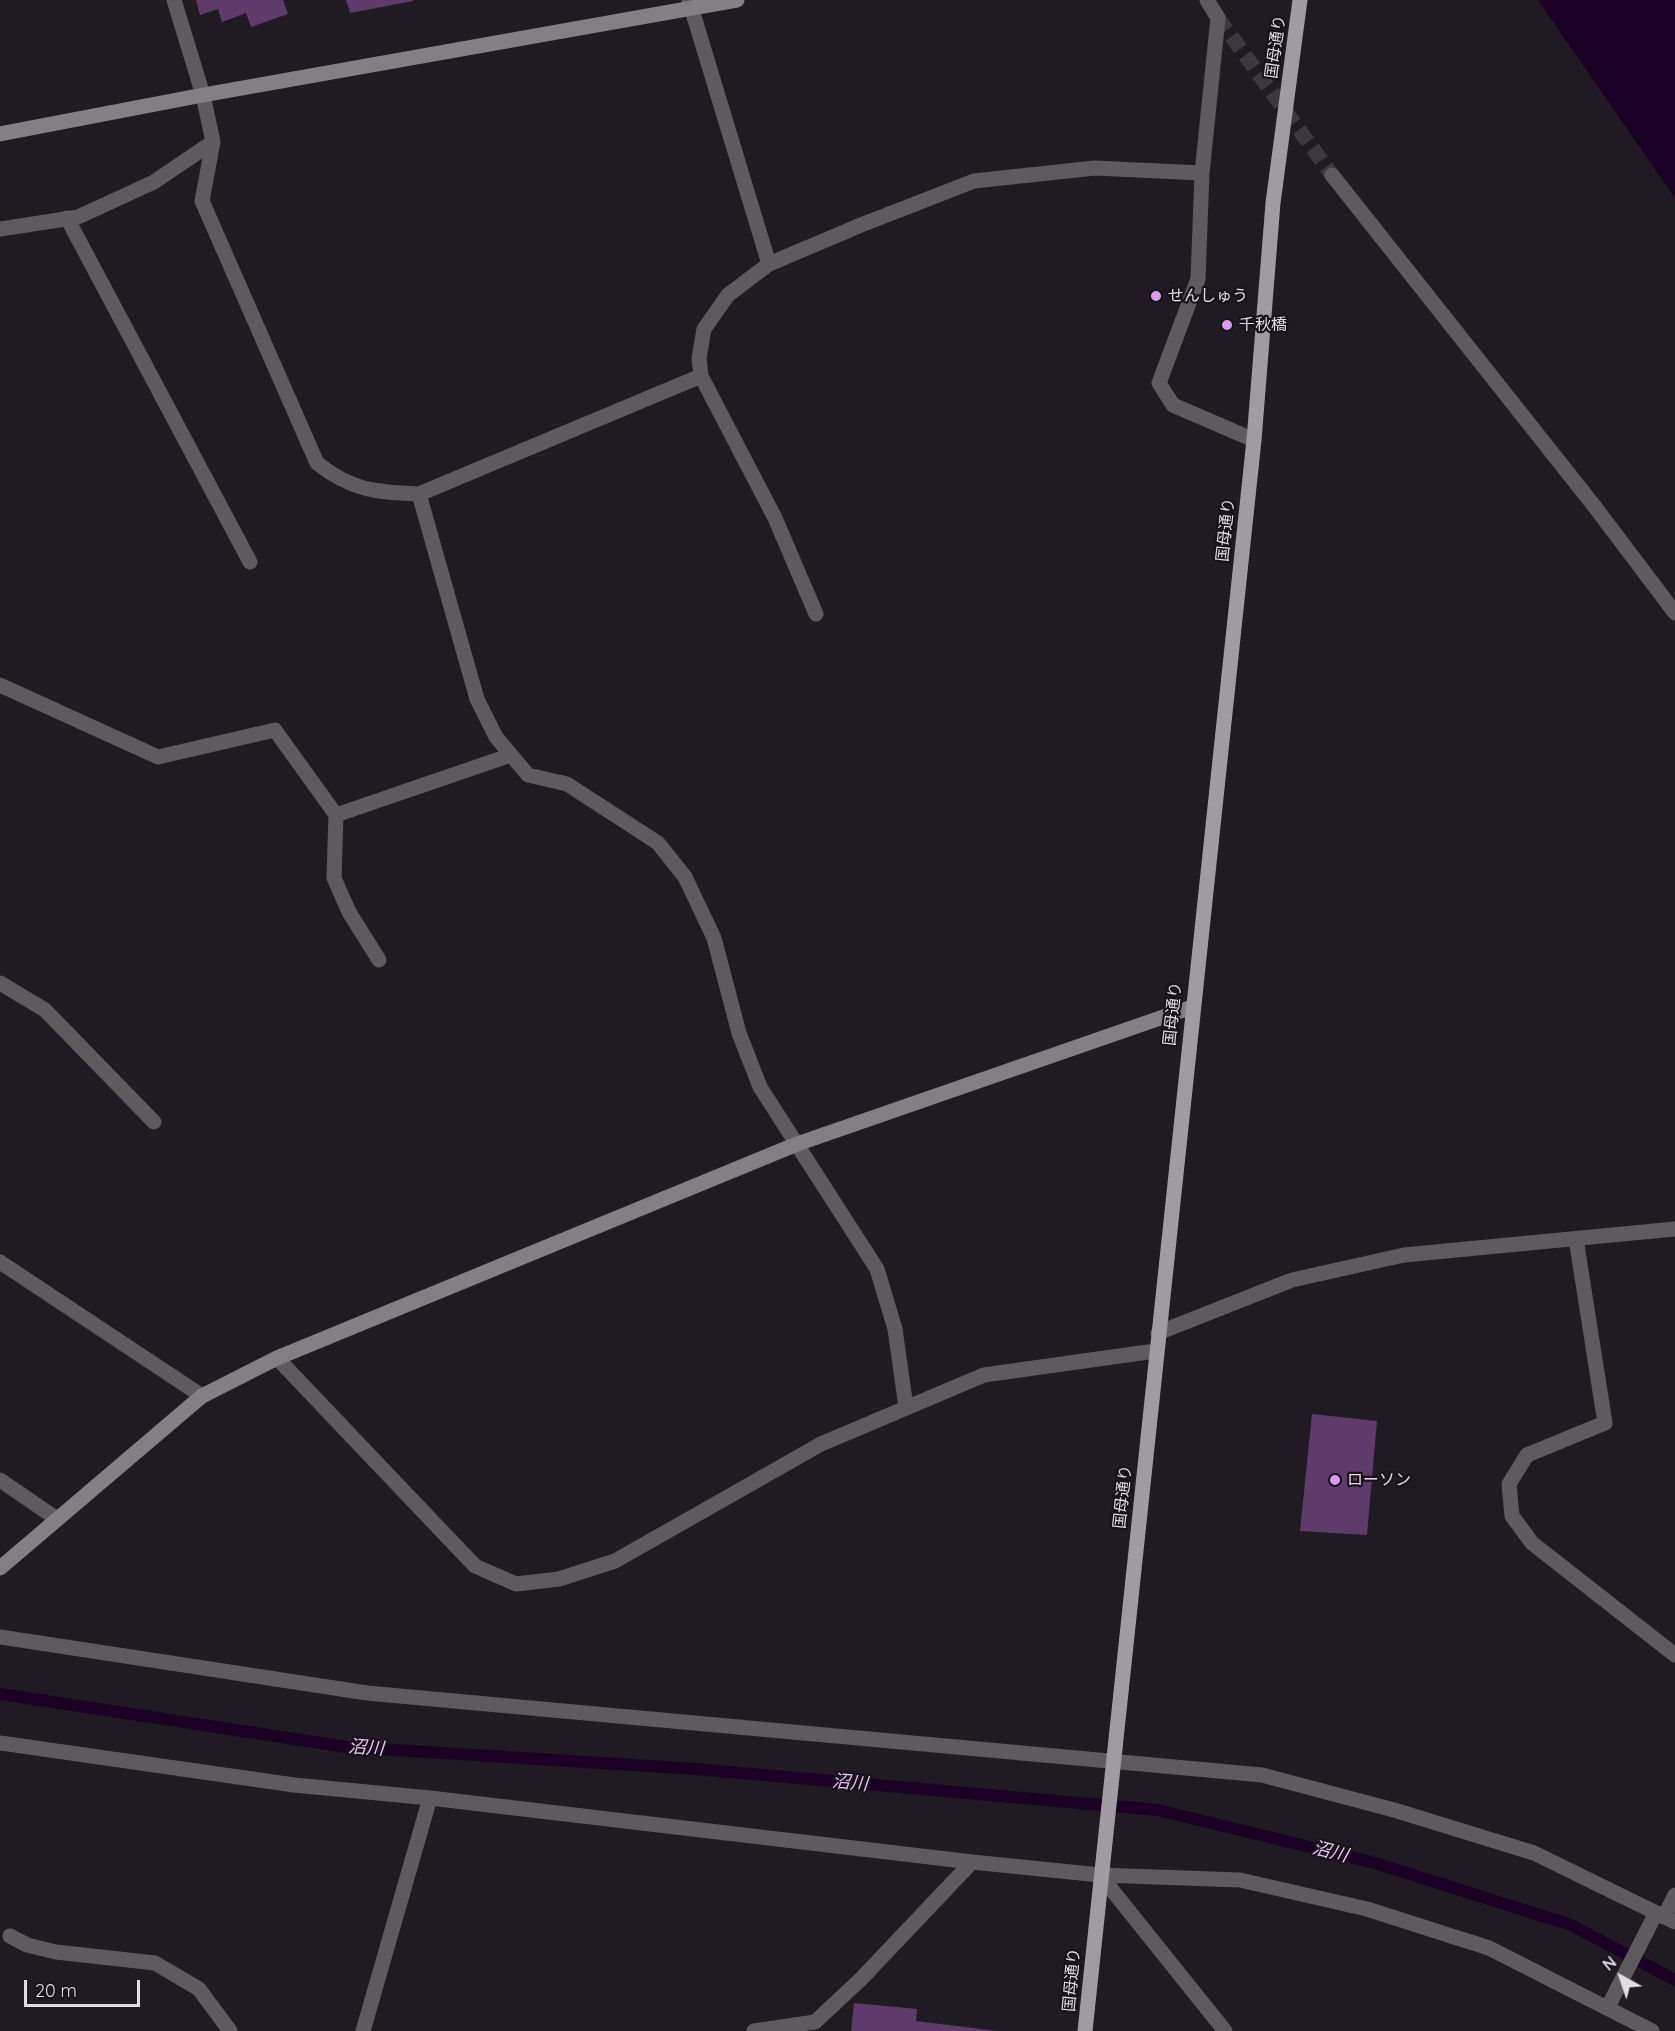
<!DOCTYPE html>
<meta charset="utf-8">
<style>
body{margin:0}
#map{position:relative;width:1675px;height:2031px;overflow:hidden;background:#201b22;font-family:Quicksand,sans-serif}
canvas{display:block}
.north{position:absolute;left:1591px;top:1947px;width:60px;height:60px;-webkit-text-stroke:4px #171219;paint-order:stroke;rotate:320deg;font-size:16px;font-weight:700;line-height:24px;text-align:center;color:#e1dde2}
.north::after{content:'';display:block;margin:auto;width:21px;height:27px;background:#e1dde2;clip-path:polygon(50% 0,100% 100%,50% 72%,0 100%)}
.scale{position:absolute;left:24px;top:1980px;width:116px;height:27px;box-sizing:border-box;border:3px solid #e1dde2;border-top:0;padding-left:8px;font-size:18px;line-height:21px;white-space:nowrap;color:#e1dde2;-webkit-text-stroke:4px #171219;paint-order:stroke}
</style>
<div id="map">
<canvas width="1675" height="2031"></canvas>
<div class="north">N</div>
<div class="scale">20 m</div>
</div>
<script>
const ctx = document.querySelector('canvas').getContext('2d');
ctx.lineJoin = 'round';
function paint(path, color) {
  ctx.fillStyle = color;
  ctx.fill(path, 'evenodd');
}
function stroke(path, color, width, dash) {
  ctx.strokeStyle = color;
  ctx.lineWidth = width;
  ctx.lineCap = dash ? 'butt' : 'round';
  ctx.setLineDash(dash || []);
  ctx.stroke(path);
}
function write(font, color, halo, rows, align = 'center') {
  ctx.font = font + ' Quicksand,"Noto Sans JP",sans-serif';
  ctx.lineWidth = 4.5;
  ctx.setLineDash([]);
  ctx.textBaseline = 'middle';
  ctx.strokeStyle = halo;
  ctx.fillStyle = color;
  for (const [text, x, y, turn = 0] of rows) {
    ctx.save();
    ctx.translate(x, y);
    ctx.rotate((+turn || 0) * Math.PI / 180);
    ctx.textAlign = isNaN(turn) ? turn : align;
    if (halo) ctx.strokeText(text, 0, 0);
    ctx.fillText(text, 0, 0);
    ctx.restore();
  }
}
const water = new Path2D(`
 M 1538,0 L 1675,0 L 1675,198 Z`);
const stream = new Path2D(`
 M 0,1694 L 347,1747 L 696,1769 L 1158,1810 L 1375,1863 L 1571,1925 L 1675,1980`);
const building = new Path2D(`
 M 196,0 L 283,0 L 288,14 L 251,27 L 246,13 L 222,22 L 218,9 L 200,15 Z
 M 346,0 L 413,0 L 413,1 L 350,13 Z
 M 1312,1414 L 1377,1421 L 1367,1535 L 1300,1531 Z
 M 854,2003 L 917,2009 L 916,2021 L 997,2031 L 851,2031 Z`);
const streetTunnel = new Path2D(`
 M 1218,18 L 1332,175`);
const lane = new Path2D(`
 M 174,0 L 203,95
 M 10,1936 L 27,1945 L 56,1952 L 155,1963 L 199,1989 L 230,2031`);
const street = new Path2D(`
 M 689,0 L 769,264
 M 1207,0 L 1218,18 L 1202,173 L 1198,279 L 1159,383 L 1173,405 L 1254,440
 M 203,95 L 213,142 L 202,201 L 317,463 C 352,491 376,492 419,494 L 701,376
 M 1332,175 L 1595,507 L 1675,613
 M 67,218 L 250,562
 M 0,229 L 78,217 L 154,182 L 213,142
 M 419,494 L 477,699 L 496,737 L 528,775 L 567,784 L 658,843 L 685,877 L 714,938 L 739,1033 L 760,1087 L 877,1269 L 895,1329 L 906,1407
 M 816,614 L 775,518 L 701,376 L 699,358 L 704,329 L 728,295 L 769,264 L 861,225 L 974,181 L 1095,168 L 1202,173
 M 0,685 L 158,757 L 275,730 L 336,815 L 511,755
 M 336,815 L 334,878 L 349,912 L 379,960
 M 0,983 L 45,1010 L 154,1122
 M 1576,1239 L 1605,1423 L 1527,1455 L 1509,1484 L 1512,1516 L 1532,1543 L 1675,1655
 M 0,1262 L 202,1396
 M 1158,1333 L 1292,1280 L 1404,1255 L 1675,1229
 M 277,1358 L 475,1566 L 516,1584 L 559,1579 L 615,1561 L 821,1444 L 984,1375 L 1155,1351
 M 0,1480 L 57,1519
 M 0,1637 L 367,1693 L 1262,1775 L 1394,1810 L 1534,1853 L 1675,1922
 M 0,1743 L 294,1785 L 430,1798 L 972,1862 L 1100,1875 L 1240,1880 L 1367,1909 L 1489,1948 L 1652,2031
 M 1100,1875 L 1225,2031
 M 1664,1917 L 1675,1895
 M 1608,2007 L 1656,1913
 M 363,2031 L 430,1798
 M 754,2031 L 815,2022 L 861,1979 L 972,1862`);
const secondary = new Path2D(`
 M 0,134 L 203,95 L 737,0
 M 0,1568 L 202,1396 L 277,1358 L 797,1144 L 1192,1007`);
const primary = new Path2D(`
 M 1085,2031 L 1254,440 L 1273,203 L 1300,0`);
const markers = [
 [1156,296,6,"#dc99f4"],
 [1227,325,6,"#dc99f4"],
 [1335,1480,6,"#dc99f4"]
];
const streetNames = [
 ["国母通り",1276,47,-82],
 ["国母通り",1226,530,-84],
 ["国母通り",1173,1014,-84],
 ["国母通り",1123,1497,-84],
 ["国母通り",1072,1980,-85]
];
const poiNames = [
 ["せんしゅう",1168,296],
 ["千秋橋",1239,325],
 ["ローソン",1347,1480]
];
const waterNames = [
 ["沼川",366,1748,4],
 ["沼川",850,1783,5],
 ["沼川",1330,1852,14]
];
paint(water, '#1a0025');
stroke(stream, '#1a0025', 12);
paint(building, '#5e3b6a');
stroke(streetTunnel, '#3d383f', 15, [15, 8]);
stroke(lane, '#5e5b5f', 15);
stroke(street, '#5e5b5f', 15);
stroke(secondary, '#837f85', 15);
stroke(primary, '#a09aa2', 15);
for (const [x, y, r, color] of markers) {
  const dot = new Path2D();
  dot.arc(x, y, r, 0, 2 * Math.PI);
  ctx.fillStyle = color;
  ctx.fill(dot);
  stroke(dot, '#171219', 2);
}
write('16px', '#e1dde2', '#171219', streetNames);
write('16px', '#e1dde2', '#171219', poiNames, 'left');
write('italic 18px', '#ecc1fd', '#171219', waterNames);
</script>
